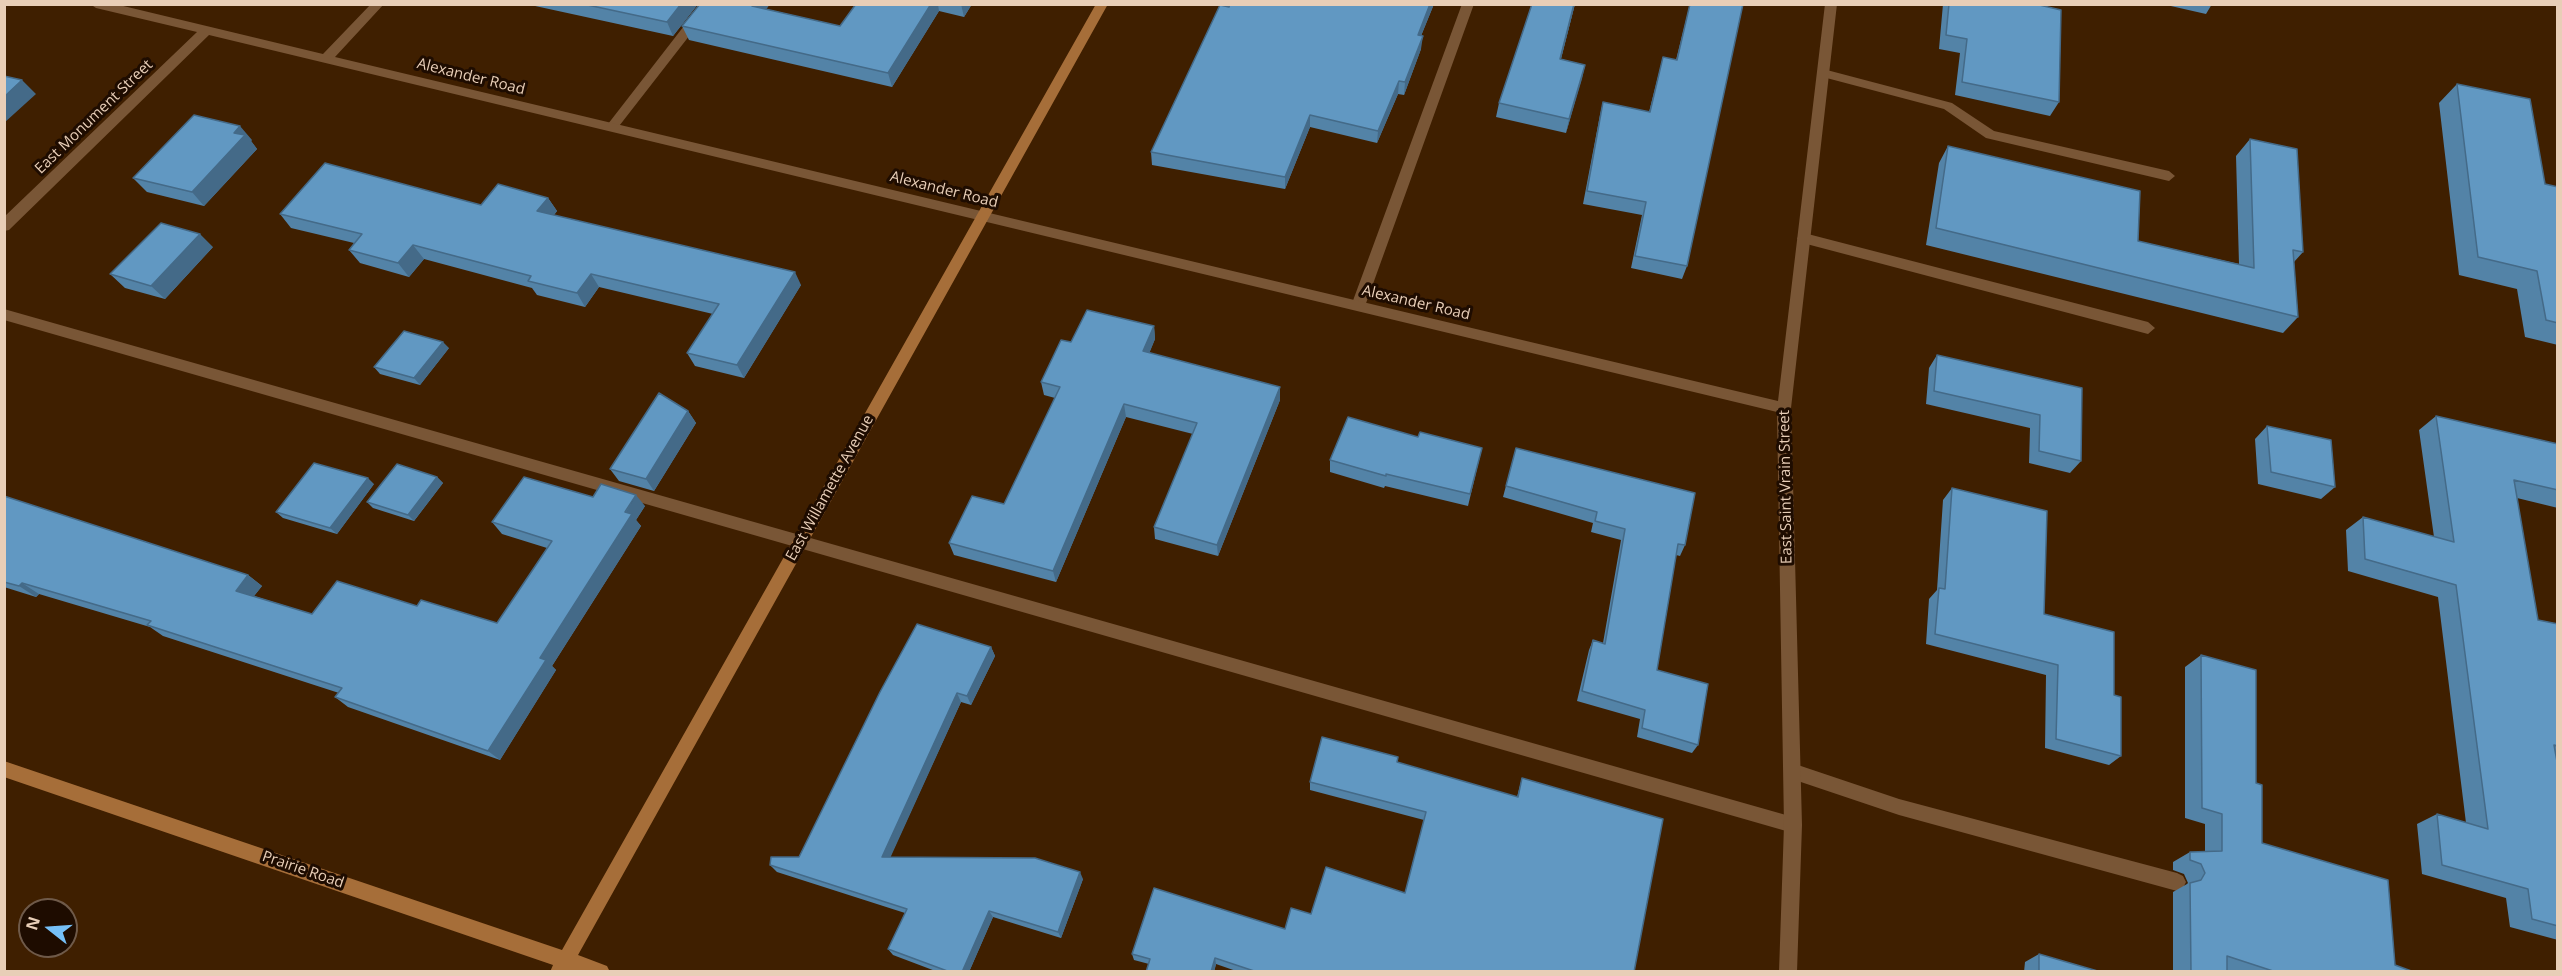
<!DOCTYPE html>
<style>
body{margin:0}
#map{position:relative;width:2562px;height:976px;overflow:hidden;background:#3f1f00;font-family:"Open Sans",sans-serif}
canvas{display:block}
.frame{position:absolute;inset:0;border:6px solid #e8ceb7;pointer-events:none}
.north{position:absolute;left:18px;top:898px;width:60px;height:60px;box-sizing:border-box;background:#1e0c00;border:2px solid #6f5a49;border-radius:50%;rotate:287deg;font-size:16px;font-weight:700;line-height:24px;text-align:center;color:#e8ceb7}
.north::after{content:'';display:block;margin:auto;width:21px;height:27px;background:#76c0f7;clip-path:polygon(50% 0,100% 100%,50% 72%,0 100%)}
</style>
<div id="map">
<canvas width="2562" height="976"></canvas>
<div class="frame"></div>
<div class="north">N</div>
</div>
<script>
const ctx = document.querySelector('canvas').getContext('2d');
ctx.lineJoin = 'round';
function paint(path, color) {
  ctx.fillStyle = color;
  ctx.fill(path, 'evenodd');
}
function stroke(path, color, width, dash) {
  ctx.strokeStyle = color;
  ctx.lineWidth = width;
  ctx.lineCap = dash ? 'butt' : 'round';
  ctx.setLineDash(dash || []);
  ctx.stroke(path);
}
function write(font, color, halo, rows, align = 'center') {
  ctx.font = font + ' "Open Sans",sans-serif';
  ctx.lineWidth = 6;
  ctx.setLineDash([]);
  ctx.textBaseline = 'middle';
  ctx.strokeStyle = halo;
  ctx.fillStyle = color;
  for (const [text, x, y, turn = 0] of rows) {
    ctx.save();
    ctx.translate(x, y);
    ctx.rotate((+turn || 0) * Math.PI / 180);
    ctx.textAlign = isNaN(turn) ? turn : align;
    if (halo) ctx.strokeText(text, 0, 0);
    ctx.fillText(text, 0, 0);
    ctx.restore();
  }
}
const lane = new Path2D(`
 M 701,4 L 714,4 L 616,130 L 608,130 L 608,124 Z
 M 1462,4 L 1474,4 L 1365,306 L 1363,310 L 1353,310 L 1351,306 Z
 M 1823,69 L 1952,103 L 1994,131 L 2169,171 L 2175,176 L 2169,181 L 1986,138 L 1944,109 L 1819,76 L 1817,73 Z
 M 1804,233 L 2148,322 L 2155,328 L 2148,334 L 1799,242 L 1797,238 Z
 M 4,309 L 1793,817 L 1799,819 L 1802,825 L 1799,831 L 1793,833 L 4,320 Z
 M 1792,763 L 1899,799 L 2177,873 L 2183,876 L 2186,882 L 2183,888 L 2177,891 L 1899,815 L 1786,777 L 1784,771 L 1786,765 Z`);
const street = new Path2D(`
 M 90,4 L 115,4 L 323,54 L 371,4 L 384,4 L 335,57 L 1778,401 L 1825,4 L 1837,4 L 1791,408 L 1802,825 L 1797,972 L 1779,972 L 1784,825 L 1777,412 L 209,35 L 9,230 L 4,231 L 4,217 L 197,32 L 96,8 Z`);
const secondary = new Path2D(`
 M 1096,4 L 1108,4 L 578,955 L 607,966 L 610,972 L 550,972 L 553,965 L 4,777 L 4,761 L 562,950 Z`);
const wall = new Path2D(`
 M 526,4 L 698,4 L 673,36 Z
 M 770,4 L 766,9 L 840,26 L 856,4 L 972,4 L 964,17 L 939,11 L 892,87 L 689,40 L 682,26 Z
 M 1230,4 L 1434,4 L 1421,36 L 1421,49 L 1404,95 L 1398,94 L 1377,143 L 1310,127 L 1285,189 L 1152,165 L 1151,152 Z
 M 1575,4 L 1561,59 L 1585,65 L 1566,133 L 1496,117 L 1499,103 Z
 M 1690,4 L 1743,4 L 1687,266 L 1682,279 L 1631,268 L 1642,215 L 1583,204 L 1600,115 L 1603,102 L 1649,112 L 1663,57 L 1676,60 Z
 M 1943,4 L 2035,4 L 2059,102 L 2050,116 L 1955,95 L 1960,53 L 1939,49 Z
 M 2162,4 L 2212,4 L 2206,14 Z
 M 2457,84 L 2545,184 L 2558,187 L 2558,345 L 2525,337 L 2517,289 L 2459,275 L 2439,103 Z
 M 2250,139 L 2303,252 L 2294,262 L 2298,317 L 2283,333 L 1926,245 L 1939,163 L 1948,146 L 2138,241 L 2239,264 L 2236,156 Z
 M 252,140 L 251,141 L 257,149 L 204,206 L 147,192 L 133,178 Z
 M 548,198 L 557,211 L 554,215 L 801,285 L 744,378 L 695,366 L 687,353 L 713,314 L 599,287 L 585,307 L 537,295 L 532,288 L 424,259 L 409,277 L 360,263 L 349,250 L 354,243 L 291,228 L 280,214 L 481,205 Z
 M 213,247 L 165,299 L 125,288 L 110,274 Z
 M 1154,326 L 1155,339 L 1149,353 L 1280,400 L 1218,556 L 1155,539 L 1154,527 L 1193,434 L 1126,417 L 1056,582 L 954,555 L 949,543 L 1004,504 L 1055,398 L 1044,395 L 1041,382 L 1071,342 Z
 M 449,348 L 420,385 L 380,374 L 374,367 Z
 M 1937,355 L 2082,388 L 2081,461 L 2070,473 L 2029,463 L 2030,428 L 1926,404 L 1929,368 Z
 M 688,411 L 696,423 L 654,491 L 619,481 L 610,469 Z
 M 2436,416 L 2558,444 L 2558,508 L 2517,498 L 2538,620 L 2558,624 L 2558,762 L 2557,762 L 2558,767 L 2558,940 L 2510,927 L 2506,898 L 2422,874 L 2417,824 L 2437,814 L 2466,823 L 2438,597 L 2348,571 L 2346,530 L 2363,517 L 2434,537 L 2419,430 Z
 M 2267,426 L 2335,487 L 2321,499 L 2258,484 L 2255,439 Z
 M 1418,437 L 1482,448 L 1468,506 L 1385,486 L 1384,488 L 1330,472 L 1330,460 Z
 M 1516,448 L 1685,545 L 1680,556 L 1676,555 L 1657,670 L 1698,745 L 1692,753 L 1637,737 L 1640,719 L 1577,701 L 1589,650 L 1593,640 L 1603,643 L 1621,540 L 1591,532 L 1593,523 L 1503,497 Z
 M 437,477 L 443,483 L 414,521 L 373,508 L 367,502 Z
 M 374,484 L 337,534 L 283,518 L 276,512 Z
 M 1952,488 L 2044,614 L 2121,756 L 2109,765 L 2045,748 L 2046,675 L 1926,644 L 1929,599 L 1937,590 L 1943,500 Z
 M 4,496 L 248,575 L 262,586 L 254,596 L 312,614 L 417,606 L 497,623 L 547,548 L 502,534 L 492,522 L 593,497 L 645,506 L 636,520 L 641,526 L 552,666 L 556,670 L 500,760 L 348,707 L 335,697 L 339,693 L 163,636 L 150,627 L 39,594 L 36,597 L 4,587 Z
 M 991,647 L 995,656 L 971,705 L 961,702 L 890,857 L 1083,879 L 1061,938 L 993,917 L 969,972 L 938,972 L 893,955 L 888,949 L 905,913 L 777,872 L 770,865 L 799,857 Z
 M 2201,655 L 2256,783 L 2262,843 L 2395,965 L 2414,972 L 2231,972 L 2227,970 L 2227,972 L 2173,972 L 2173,892 L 2187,884 L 2188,883 L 2184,874 L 2173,870 L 2173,862 L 2190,852 L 2205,852 L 2205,824 L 2185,818 L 2185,667 Z
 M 1397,762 L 1517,797 L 1522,778 L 1634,972 L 1239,972 L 1216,964 L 1214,972 L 1146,972 L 1149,964 L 1134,960 L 1132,954 L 1285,929 L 1311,914 L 1405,893 L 1424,820 L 1310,790 L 1310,782 Z
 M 2039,954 L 2101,972 L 2024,972 L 2025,962 Z`);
const shadedWall = new Path2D(`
 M 681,4 L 698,4 L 673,36 L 667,22 Z
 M 753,4 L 770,4 L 758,20 L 752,6 Z
 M 931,4 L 938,4 L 939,11 L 892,87 L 888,73 Z
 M 961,4 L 972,4 L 964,17 Z
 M 1430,4 L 1434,4 L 1416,48 L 1418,35 Z
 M 1574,4 L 1575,4 L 1557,74 L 1560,59 Z
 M 1423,36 L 1421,49 L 1404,95 L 1405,82 Z
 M 1585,65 L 1582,79 L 1566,133 L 1569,119 Z
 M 22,80 L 36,94 L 4,123 L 4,97 Z
 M 1399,81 L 1398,94 L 1377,143 L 1378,131 Z
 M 1310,115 L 1310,127 L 1285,189 L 1285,177 Z
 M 240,126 L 252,140 L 251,141 L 257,149 L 204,206 L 192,192 L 234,133 Z
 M 548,198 L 557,211 L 546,225 L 537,211 Z
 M 200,234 L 213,247 L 165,299 L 151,286 Z
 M 413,245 L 424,259 L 409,277 L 398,263 Z
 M 795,272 L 801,285 L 744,378 L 737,365 Z
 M 591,274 L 599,287 L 585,307 L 577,293 Z
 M 1154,326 L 1155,339 L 1145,364 L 1143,351 Z
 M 443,342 L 449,348 L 420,385 L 414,378 Z
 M 1280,387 L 1280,400 L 1218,556 L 1217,545 Z
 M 1124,404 L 1126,417 L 1056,582 L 1053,571 Z
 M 688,411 L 696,423 L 654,491 L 646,479 Z
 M 437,477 L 443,483 L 414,521 L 408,515 Z
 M 368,478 L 374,484 L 337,534 L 330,528 Z
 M 636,495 L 645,506 L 636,520 L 641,526 L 552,666 L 556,670 L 500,760 L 488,751 L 540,658 Z
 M 248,575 L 262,586 L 250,601 L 236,591 Z
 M 22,583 L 39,594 L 36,597 L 19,586 Z
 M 991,647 L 995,656 L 971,705 L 967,696 Z
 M 957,693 L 961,702 L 887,865 L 882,857 Z
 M 1080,872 L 1083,879 L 1061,938 L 1058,932 Z
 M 989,911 L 993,917 L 969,972 L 962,972 Z
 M 1215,958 L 1216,964 L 1214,972 L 1211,972 Z`);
const building = new Path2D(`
 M 583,4 L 681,4 L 667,22 Z
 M 700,4 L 753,4 L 752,6 L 840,26 L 856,4 L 931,4 L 888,73 L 682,26 Z
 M 1230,4 L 1430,4 L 1418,35 L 1423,36 L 1405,82 L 1399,81 L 1378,131 L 1310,115 L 1285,177 L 1151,152 L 1220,5 L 1229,7 Z
 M 1532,4 L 1574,4 L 1560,59 L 1585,65 L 1569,119 L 1499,103 Z
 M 1690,4 L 1743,4 L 1687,266 L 1635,256 L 1646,202 L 1587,191 L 1603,102 L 1650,112 L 1663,57 L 1677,60 Z
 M 1949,4 L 2035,4 L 2061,10 L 2059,102 L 1962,82 L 1967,39 L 1946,35 Z
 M 4,76 L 22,80 L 4,97 Z
 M 2457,84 L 2530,99 L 2545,184 L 2558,187 L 2558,323 L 2546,320 L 2537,271 L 2478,257 Z
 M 194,115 L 240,126 L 234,133 L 245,135 L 192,192 L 133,178 Z
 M 2250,139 L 2297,149 L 2303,252 L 2293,250 L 2298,317 L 1936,228 L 1948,146 L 2140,191 L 2138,241 L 2254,268 Z
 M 325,163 L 481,205 L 498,184 L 548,198 L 537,211 L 795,272 L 737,365 L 687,353 L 719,304 L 591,274 L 577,293 L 528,281 L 531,276 L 413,245 L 398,263 L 349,250 L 362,234 L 280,214 Z
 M 161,223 L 200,234 L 151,286 L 110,274 Z
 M 1087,310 L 1154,326 L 1143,351 L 1280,387 L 1217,545 L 1154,527 L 1197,423 L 1124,404 L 1053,571 L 949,543 L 972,496 L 1004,504 L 1060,387 L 1041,382 L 1061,340 L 1071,342 Z
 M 404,331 L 443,342 L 414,378 L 374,367 Z
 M 1937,355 L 2082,388 L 2081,461 L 2039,451 L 2040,415 L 1934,391 Z
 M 659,393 L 688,411 L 646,479 L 610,469 Z
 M 2436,416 L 2558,444 L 2558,490 L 2514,480 L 2538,620 L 2558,624 L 2558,746 L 2554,745 L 2558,767 L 2558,926 L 2532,919 L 2528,889 L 2442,865 L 2437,814 L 2488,829 L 2456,585 L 2365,559 L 2363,517 L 2454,542 Z
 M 1348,417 L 1418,437 L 1420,432 L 1482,448 L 1470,494 L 1386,474 L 1386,476 L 1330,460 Z
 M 2267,426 L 2331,440 L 2335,487 L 2271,472 Z
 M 1516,448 L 1695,493 L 1685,545 L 1678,544 L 1657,670 L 1708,684 L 1698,745 L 1642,728 L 1645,710 L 1582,691 L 1593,640 L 1605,644 L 1625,529 L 1595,521 L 1597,512 L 1506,486 Z
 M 314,463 L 368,478 L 330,528 L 276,512 Z
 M 397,464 L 437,477 L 408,515 L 367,502 Z
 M 524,477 L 593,497 L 601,484 L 636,495 L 625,512 L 632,514 L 540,658 L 546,660 L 488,751 L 335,697 L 342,688 L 147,625 L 151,621 L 22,583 L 19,586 L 4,582 L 4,496 L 248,575 L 236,591 L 312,614 L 337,581 L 417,606 L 421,600 L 497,623 L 552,541 L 492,522 Z
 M 1952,488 L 2047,511 L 2044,614 L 2114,632 L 2114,695 L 2121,697 L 2121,756 L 2056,739 L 2058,665 L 1935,634 L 1939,588 L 1945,589 Z
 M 917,624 L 991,647 L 967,696 L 957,693 L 882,857 L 1035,858 L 1080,872 L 1058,932 L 989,911 L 962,972 L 950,972 L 888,949 L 907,909 L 770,865 L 771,857 L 799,857 L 880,692 Z
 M 2201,655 L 2256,670 L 2256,783 L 2262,785 L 2262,843 L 2388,880 L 2395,965 L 2414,972 L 2276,972 L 2227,956 L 2227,972 L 2191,972 L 2190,883 L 2201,880 L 2205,873 L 2201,864 L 2190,860 L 2190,852 L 2222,851 L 2222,814 L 2202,808 Z
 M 1322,737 L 1398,757 L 1397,762 L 1518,797 L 1522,778 L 1663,819 L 1634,972 L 1257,972 L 1215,958 L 1211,972 L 1146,972 L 1150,959 L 1132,954 L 1154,888 L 1285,929 L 1291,908 L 1311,914 L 1326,867 L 1405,893 L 1426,812 L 1310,782 Z
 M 2039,954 L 2101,972 L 2039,972 Z`);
const streetNames = [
 ["Alexander Road",471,77,14],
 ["East Monument Street",94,117,-44],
 ["Alexander Road",944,190,14],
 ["Alexander Road",1416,303,13],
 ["East Saint Vrain Street",1786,487,-91],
 ["East Willamette Avenue",830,488,-61],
 ["Prairie Road",303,870,19]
];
paint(lane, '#795636');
paint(street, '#795636');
paint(secondary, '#a66e39');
paint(wall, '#5383a7');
paint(shadedWall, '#446a88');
paint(building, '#6198c2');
stroke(building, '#446a88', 1.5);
write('15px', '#e8ceb7', '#1e0c00', streetNames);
</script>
